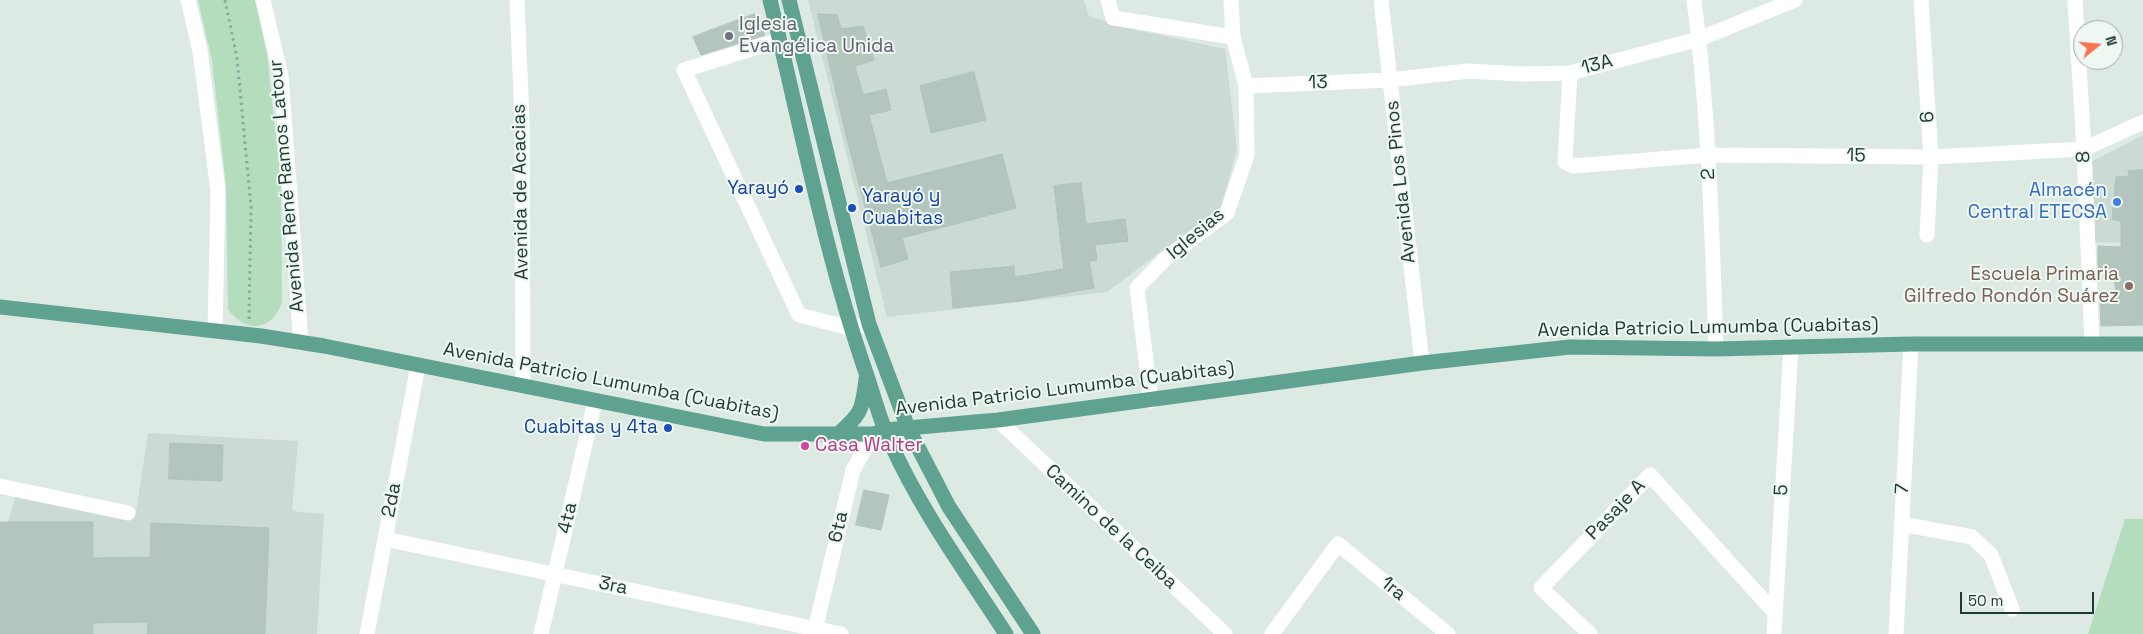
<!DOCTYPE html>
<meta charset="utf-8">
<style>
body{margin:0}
#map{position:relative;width:2143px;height:634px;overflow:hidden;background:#ddeae4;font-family:"Space Grotesk",sans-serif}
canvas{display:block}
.north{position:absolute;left:2073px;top:20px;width:50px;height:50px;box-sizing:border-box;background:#eef7f2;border:1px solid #9baba5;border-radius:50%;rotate:73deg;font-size:14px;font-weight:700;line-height:20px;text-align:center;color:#1e3a32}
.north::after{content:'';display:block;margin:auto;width:18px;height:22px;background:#fa734c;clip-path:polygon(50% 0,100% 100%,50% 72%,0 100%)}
.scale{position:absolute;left:1960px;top:592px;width:134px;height:22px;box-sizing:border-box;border:2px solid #1e3a32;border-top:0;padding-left:6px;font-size:15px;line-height:18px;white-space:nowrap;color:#1e3a32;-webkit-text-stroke:4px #eef7f2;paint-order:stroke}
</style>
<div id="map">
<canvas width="2143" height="634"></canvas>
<div class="north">N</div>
<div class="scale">50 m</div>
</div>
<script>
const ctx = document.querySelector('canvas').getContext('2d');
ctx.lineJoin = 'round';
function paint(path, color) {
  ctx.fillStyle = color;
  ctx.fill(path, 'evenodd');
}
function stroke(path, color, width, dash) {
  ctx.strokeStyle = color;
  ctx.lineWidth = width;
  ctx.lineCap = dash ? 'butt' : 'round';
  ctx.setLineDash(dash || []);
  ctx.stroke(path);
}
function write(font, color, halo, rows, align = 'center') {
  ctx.font = font + ' "Space Grotesk",sans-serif';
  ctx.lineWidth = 4;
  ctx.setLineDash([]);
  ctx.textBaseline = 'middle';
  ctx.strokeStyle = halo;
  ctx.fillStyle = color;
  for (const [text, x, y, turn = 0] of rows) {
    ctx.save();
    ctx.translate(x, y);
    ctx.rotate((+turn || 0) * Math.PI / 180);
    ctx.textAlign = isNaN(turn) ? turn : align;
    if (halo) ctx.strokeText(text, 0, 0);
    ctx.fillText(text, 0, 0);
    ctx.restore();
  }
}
const built = new Path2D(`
 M 808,0 L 1084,0 L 1089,16 L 1124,27 L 1225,49 L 1237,149 L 1221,207 L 1107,292 L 887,317 Z
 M 2143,135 L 2143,243 L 2092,242 L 2091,162 Z
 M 148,433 L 298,441 L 292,511 L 324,514 L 317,634 L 0,634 L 0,533 L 5,533 L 16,495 L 136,513 Z`);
const green = new Path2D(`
 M 198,0 L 255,0 L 267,54 L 281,182 L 282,302 C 273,331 245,334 228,309 L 226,186 L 212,61 Z
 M 2125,519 L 2143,519 L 2143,634 L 2088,634 Z`);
const building = new Path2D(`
 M 754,14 L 765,35 L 701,55 L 693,37 Z
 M 818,14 L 837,15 L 841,29 L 863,26 L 874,60 L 855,66 L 863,95 L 886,89 L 891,110 L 869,115 L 887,183 L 1002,154 L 1016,208 L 902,238 L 908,259 L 881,267 L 847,139 Z
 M 974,72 L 986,120 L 931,133 L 920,86 Z
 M 2143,170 L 2143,325 L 2101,326 L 2100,302 L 2117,301 L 2113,270 L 2098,270 L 2098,246 L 2121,247 L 2121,221 L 2112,219 L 2116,177 L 2129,176 L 2128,171 Z
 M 1081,183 L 1086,224 L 1125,219 L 1128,241 L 1095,245 L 1097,260 L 1089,261 L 1094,288 L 1021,301 L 953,308 L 950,272 L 1014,266 L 1015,277 L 1064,269 L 1054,186 Z
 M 170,443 L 223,445 L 222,481 L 169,479 Z
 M 864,490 L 889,495 L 881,530 L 856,525 Z
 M 0,522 L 93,522 L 93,558 L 150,557 L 151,523 L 269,528 L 265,634 L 147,634 L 148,622 L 93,623 L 93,634 L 0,634 Z`);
const path = new Path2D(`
 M 225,0 L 237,58 L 251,207 L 249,320`);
const minor = new Path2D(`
 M 188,0 L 200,51 L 218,191 L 215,331
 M 263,0 L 281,76 L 301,343
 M 517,0 L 522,122 L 523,385
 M 1108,0 L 1113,18 L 1233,37
 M 1381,0 L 1422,363
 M 1694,0 C 1709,116 1712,232 1716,349
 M 1921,0 L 1931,157 L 1927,235
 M 2075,0 L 2084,149 L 2092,344
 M 780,40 L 684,70 L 799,315 L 850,328 L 869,324
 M 1570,73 L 1565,162 L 1573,166 L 1709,155 L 1931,157 L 2084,149 L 2143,122
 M 1246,86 L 1390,80 L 1468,71 L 1523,74 L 1570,73 L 1699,39 L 1795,0
 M 1151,401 L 1137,288 L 1165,259 L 1227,213 L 1247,155 L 1246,86 L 1233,37 L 1231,0
 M 998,420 L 1225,634
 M 0,486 L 128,513
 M 1901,524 L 1972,537 L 1991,555 L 2012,609
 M 385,539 L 841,634
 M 367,634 L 418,366
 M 541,634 L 595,401
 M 814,634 L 853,470 L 865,449 L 885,430
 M 1272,634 L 1338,544 L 1448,634
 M 1590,634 L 1541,588 L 1650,475 L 1775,613
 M 1774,634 L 1791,347
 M 1896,634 L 1911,344`);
const major = new Path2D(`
 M 770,0 C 801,125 824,251 866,373 C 874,396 880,421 891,444 C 921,511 966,572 1006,634
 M 789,0 L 869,324 L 908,428 L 949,507 L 1033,634
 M 0,307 L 261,336 L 324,346 L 764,434 L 873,434 L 885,430 L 998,420 L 1422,363 L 1570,347 L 1716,349 L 1911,344 L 2143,344
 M 837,435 C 862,413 862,411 866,379`);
const markers = [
 [729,36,5,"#6b7280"],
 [799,189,5,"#1a4fb4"],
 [2117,202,5,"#3f7fe0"],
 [852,208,5,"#1a4fb4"],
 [2129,286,5,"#8d6e63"],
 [668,428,5,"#1a4fb4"],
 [805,446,5,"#d1479c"]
];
const worshipNames = [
 ["Iglesia",739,25],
 ["Evangélica Unida",739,47]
];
const streetNames = [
 ["13A",1597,65,-15],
 ["13",1318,83,-2],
 ["6",1928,117,-93],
 ["15",1856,156,1],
 ["8",2084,157,-91],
 ["2",1709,174,-92],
 ["Avenida Los Pinos",1401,182,-96],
 ["Avenida René Ramos Latour",287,186,-95],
 ["Avenida de Acacias",521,192,-91],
 ["Iglesias",1196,234,-40],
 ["Avenida Patricio Lumumba (Cuabitas)",1708,328,-1],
 ["Avenida Patricio Lumumba (Cuabitas)",611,382,11],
 ["Avenida Patricio Lumumba (Cuabitas)",1065,389,-7],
 ["7",1903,489,-87],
 ["5",1782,490,-87],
 ["2da",392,500,-79],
 ["Pasaje A",1616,510,-46],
 ["4ta",568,518,-77],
 ["6ta",839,527,-77],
 ["Camino de la Ceiba",1111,527,43],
 ["3ra",613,586,12],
 ["1ra",1393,589,39]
];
const transitNames = [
 ["Yarayó",789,189],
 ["Yarayó y",862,197,"left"],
 ["Cuabitas",862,219,"left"],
 ["Cuabitas y 4ta",658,428]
];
const shopNames = [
 ["Almacén",2107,191],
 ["Central ETECSA",2107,213]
];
const educationNames = [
 ["Escuela Primaria",2119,275],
 ["Gilfredo Rondón Suárez",2119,297]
];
const hotelNames = [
 ["Casa Walter",815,446]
];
paint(built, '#cbdad3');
paint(green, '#b4ddbe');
paint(building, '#b3c5bd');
stroke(building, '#b0c4bb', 1);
stroke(path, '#7cb09e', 3, [2.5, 4]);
stroke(minor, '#fff', 15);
stroke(major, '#5fa290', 15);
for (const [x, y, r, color] of markers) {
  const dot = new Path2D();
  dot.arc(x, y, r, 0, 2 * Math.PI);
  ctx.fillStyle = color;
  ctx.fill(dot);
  stroke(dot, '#eef7f2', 2);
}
write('19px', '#5b616d', '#eef7f2', worshipNames, 'left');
write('19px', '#1e3a32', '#eef7f2', streetNames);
write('19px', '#164399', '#eef7f2', transitNames, 'right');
write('19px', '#366cbe', '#eef7f2', shopNames, 'right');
write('19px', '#785e54', '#eef7f2', educationNames, 'right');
write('19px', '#b23c85', '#eef7f2', hotelNames, 'left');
</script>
